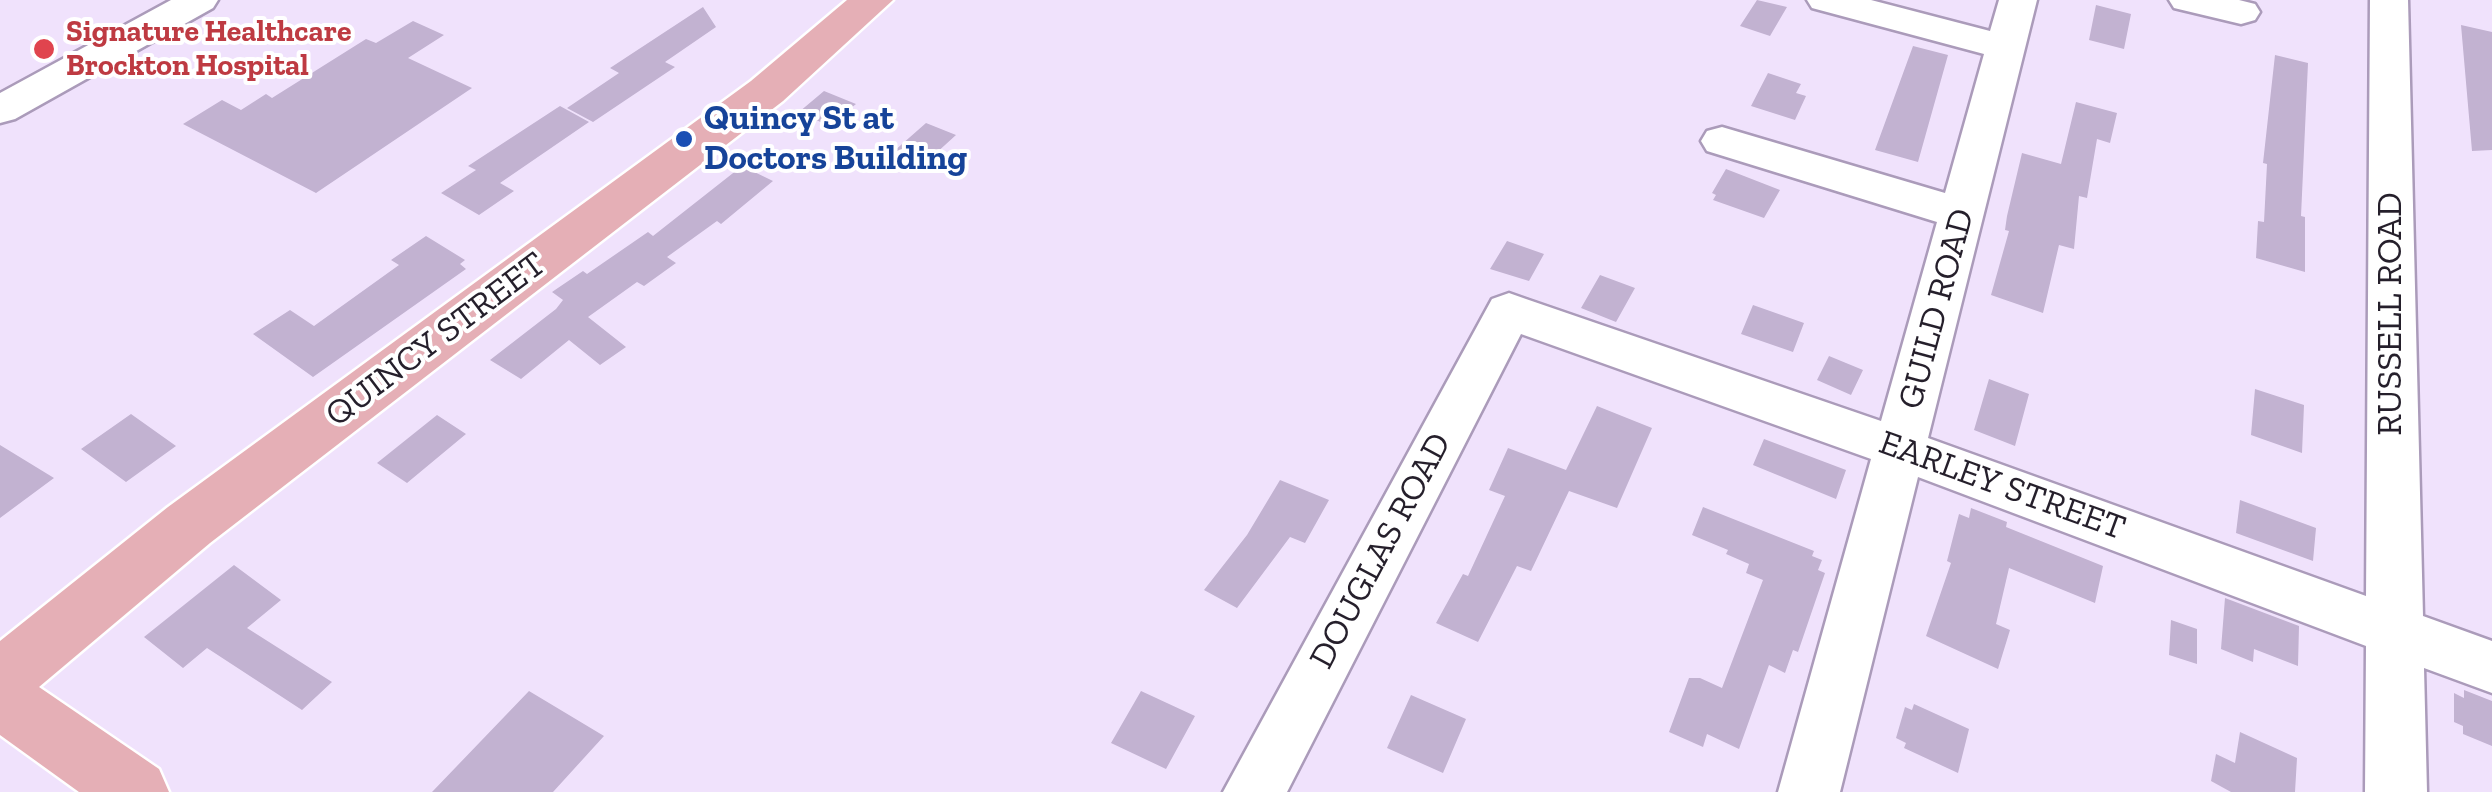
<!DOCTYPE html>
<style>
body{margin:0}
canvas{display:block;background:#f0e2fc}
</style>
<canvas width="2492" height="792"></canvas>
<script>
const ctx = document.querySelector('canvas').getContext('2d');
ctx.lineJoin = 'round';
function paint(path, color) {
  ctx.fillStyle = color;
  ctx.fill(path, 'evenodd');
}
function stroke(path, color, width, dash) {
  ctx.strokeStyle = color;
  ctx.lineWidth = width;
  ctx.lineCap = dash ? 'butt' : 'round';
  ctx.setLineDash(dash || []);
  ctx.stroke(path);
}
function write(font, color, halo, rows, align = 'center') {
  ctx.font = font + ' "Zilla Slab",serif';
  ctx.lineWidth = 8;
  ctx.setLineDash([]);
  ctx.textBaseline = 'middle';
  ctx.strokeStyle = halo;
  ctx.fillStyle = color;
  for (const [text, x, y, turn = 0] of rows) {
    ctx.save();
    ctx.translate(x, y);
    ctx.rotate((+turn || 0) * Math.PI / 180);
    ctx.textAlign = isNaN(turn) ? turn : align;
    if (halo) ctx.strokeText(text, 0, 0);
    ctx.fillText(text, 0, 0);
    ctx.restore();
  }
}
const building = new Path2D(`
 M 1757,0 L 1787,7 L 1770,36 L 1740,26 Z
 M 2096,5 L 2131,14 L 2124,49 L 2089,40 Z
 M 703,7 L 716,27 L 665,62 L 675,67 L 593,122 L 567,108 L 619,73 L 610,68 Z
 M 413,21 L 444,35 L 408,58 L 472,88 L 316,193 L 183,124 L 222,100 L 241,110 L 266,94 L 272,98 L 366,39 L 376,43 Z
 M 2461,25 L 2492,32 L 2492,150 L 2472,151 Z
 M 1913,46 L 1948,55 L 1918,162 L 1875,150 Z
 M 2275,55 L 2308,63 L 2301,216 L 2305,217 L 2305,272 L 2256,258 L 2258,221 L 2264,222 L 2267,164 L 2263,163 Z
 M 1768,73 L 1801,84 L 1796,93 L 1806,96 L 1795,120 L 1751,106 Z
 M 824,91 L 856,104 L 829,126 L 799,112 Z
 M 2076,102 L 2117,113 L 2110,143 L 2097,139 L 2087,198 L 2079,196 L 2074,249 L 2059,245 L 2043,313 L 1991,295 L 2009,231 L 2005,230 L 2007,216 L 2022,153 L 2061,164 Z
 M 560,106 L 589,122 L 500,183 L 514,191 L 479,215 L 441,193 L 476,170 L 468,166 Z
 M 926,123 L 956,135 L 923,165 L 893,152 Z
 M 742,166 L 773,181 L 721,224 L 717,221 L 667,257 L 676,263 L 644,286 L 637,282 L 588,317 L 626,347 L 600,365 L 569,340 L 521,379 L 490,360 L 556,309 L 563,300 L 552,292 L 583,271 L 587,274 L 648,232 L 653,236 Z
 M 1726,169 L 1780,190 L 1764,218 L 1713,200 L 1716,195 L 1712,193 Z
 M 426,236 L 465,260 L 460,264 L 466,269 L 313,377 L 253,334 L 290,310 L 314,326 L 399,265 L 391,260 Z
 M 1507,241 L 1544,254 L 1529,281 L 1490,269 Z
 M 1600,275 L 1635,288 L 1616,322 L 1581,308 Z
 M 1753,305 L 1804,323 L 1793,352 L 1741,334 Z
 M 1829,356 L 1863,370 L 1851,395 L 1817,380 Z
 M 1989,379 L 2029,394 L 2015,446 L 1974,430 Z
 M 2255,389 L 2304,405 L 2302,453 L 2251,435 Z
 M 1597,406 L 1652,428 L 1617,508 L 1569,491 L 1531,571 L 1517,566 L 1478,642 L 1436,623 L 1463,574 L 1468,576 L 1505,496 L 1489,490 L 1508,448 L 1566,470 Z
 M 131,414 L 176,446 L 126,482 L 81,449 Z
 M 437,415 L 466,434 L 407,483 L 377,463 Z
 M 1764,439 L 1846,470 L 1836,499 L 1753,465 Z
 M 0,445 L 54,478 L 0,518 Z
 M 1280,480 L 1329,500 L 1305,543 L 1290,537 L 1237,608 L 1204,590 L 1247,535 Z
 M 2240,500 L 2316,528 L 2313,561 L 2236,533 Z
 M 1703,507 L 1814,551 L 1812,556 L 1822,560 L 1818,570 L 1825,573 L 1798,652 L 1793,650 L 1785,673 L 1769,665 L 1739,749 L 1707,734 L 1703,747 L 1669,732 L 1689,678 L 1700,678 L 1722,688 L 1763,580 L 1746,573 L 1749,564 L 1726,554 L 1728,550 L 1692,535 Z
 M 1971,508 L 2007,522 L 2006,527 L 2103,566 L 2095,603 L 2009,568 L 1996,624 L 2010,630 L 1998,669 L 1926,636 L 1951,563 L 1947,561 L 1959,514 L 1969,518 Z
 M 234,565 L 281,600 L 247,628 L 332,682 L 302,710 L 207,648 L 183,668 L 144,637 Z
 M 2225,598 L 2299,626 L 2298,666 L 2254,649 L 2253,662 L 2221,649 Z
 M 2171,620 L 2197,629 L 2197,664 L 2169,655 Z
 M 2464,690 L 2492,701 L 2492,746 L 2463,734 L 2463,726 L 2454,722 L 2454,693 L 2464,698 Z
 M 529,691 L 604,736 L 553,792 L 432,792 Z
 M 1141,691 L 1195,716 L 1166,769 L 1111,743 Z
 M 1411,695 L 1466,719 L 1443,773 L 1387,748 Z
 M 1914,704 L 1969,729 L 1958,773 L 1904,748 L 1906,743 L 1896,738 L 1905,707 L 1912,710 Z
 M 2240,732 L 2297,758 L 2295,792 L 2231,792 L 2211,781 L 2216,754 L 2235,763 Z`);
const minor = new Path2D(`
 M 171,0 L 218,0 L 213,8 L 15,119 L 0,123 L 0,93 Z
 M 1807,0 L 1871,0 L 1990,31 L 1999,0 L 2037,0 L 1928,438 L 2366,596 L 2370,0 L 2408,0 L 2423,616 L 2492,641 L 2492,693 L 2424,668 L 2427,792 L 2365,792 L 2366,646 L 1918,477 L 1840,792 L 1778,792 L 1871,459 L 1521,334 L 1287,792 L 1223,792 L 1492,299 L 1509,293 L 1526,299 L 1881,421 L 1937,222 L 1707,151 L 1701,141 L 1707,131 L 1722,127 L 1945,193 L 1984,54 L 1812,8 Z
 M 2169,0 L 2239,0 L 2255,4 L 2260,12 L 2255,20 L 2241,24 L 2174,8 Z`);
const major = new Path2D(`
 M 847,0 L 893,0 L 783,101 L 210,543 L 39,687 L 159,769 L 169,792 L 79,792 L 0,735 L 0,641 L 168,507 L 751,81 Z`);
const markers = [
 [44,49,12,"#e0444e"],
 [684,139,10,"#1a4fb4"]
];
const farHealthnames = [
 ["Signature Healthcare",66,32],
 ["Brockton Hospital",66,66]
];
const transitNames = [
 ["Quincy St at",704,119],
 ["Doctors Building",704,159]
];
const streetNames = [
 ["GUILD ROAD",1937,309,-75],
 ["RUSSELL ROAD",2391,314,-90],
 ["QUINCY STREET",436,340,-37],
 ["EARLEY STREET",2002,486,20],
 ["DOUGLAS ROAD",1381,551,-62]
];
paint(building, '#c2b2d1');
stroke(minor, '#ab9bba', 5);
stroke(major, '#fff', 5);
paint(minor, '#fff');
paint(major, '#e5afb6');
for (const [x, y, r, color] of markers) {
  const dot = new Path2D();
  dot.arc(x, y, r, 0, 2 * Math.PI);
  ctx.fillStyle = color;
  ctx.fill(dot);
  stroke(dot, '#fff', 4);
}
write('bold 30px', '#be3a42', '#fff', farHealthnames, 'left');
write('bold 35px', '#164399', '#fff', transitNames, 'left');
write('35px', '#251f2b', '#fff', streetNames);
</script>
